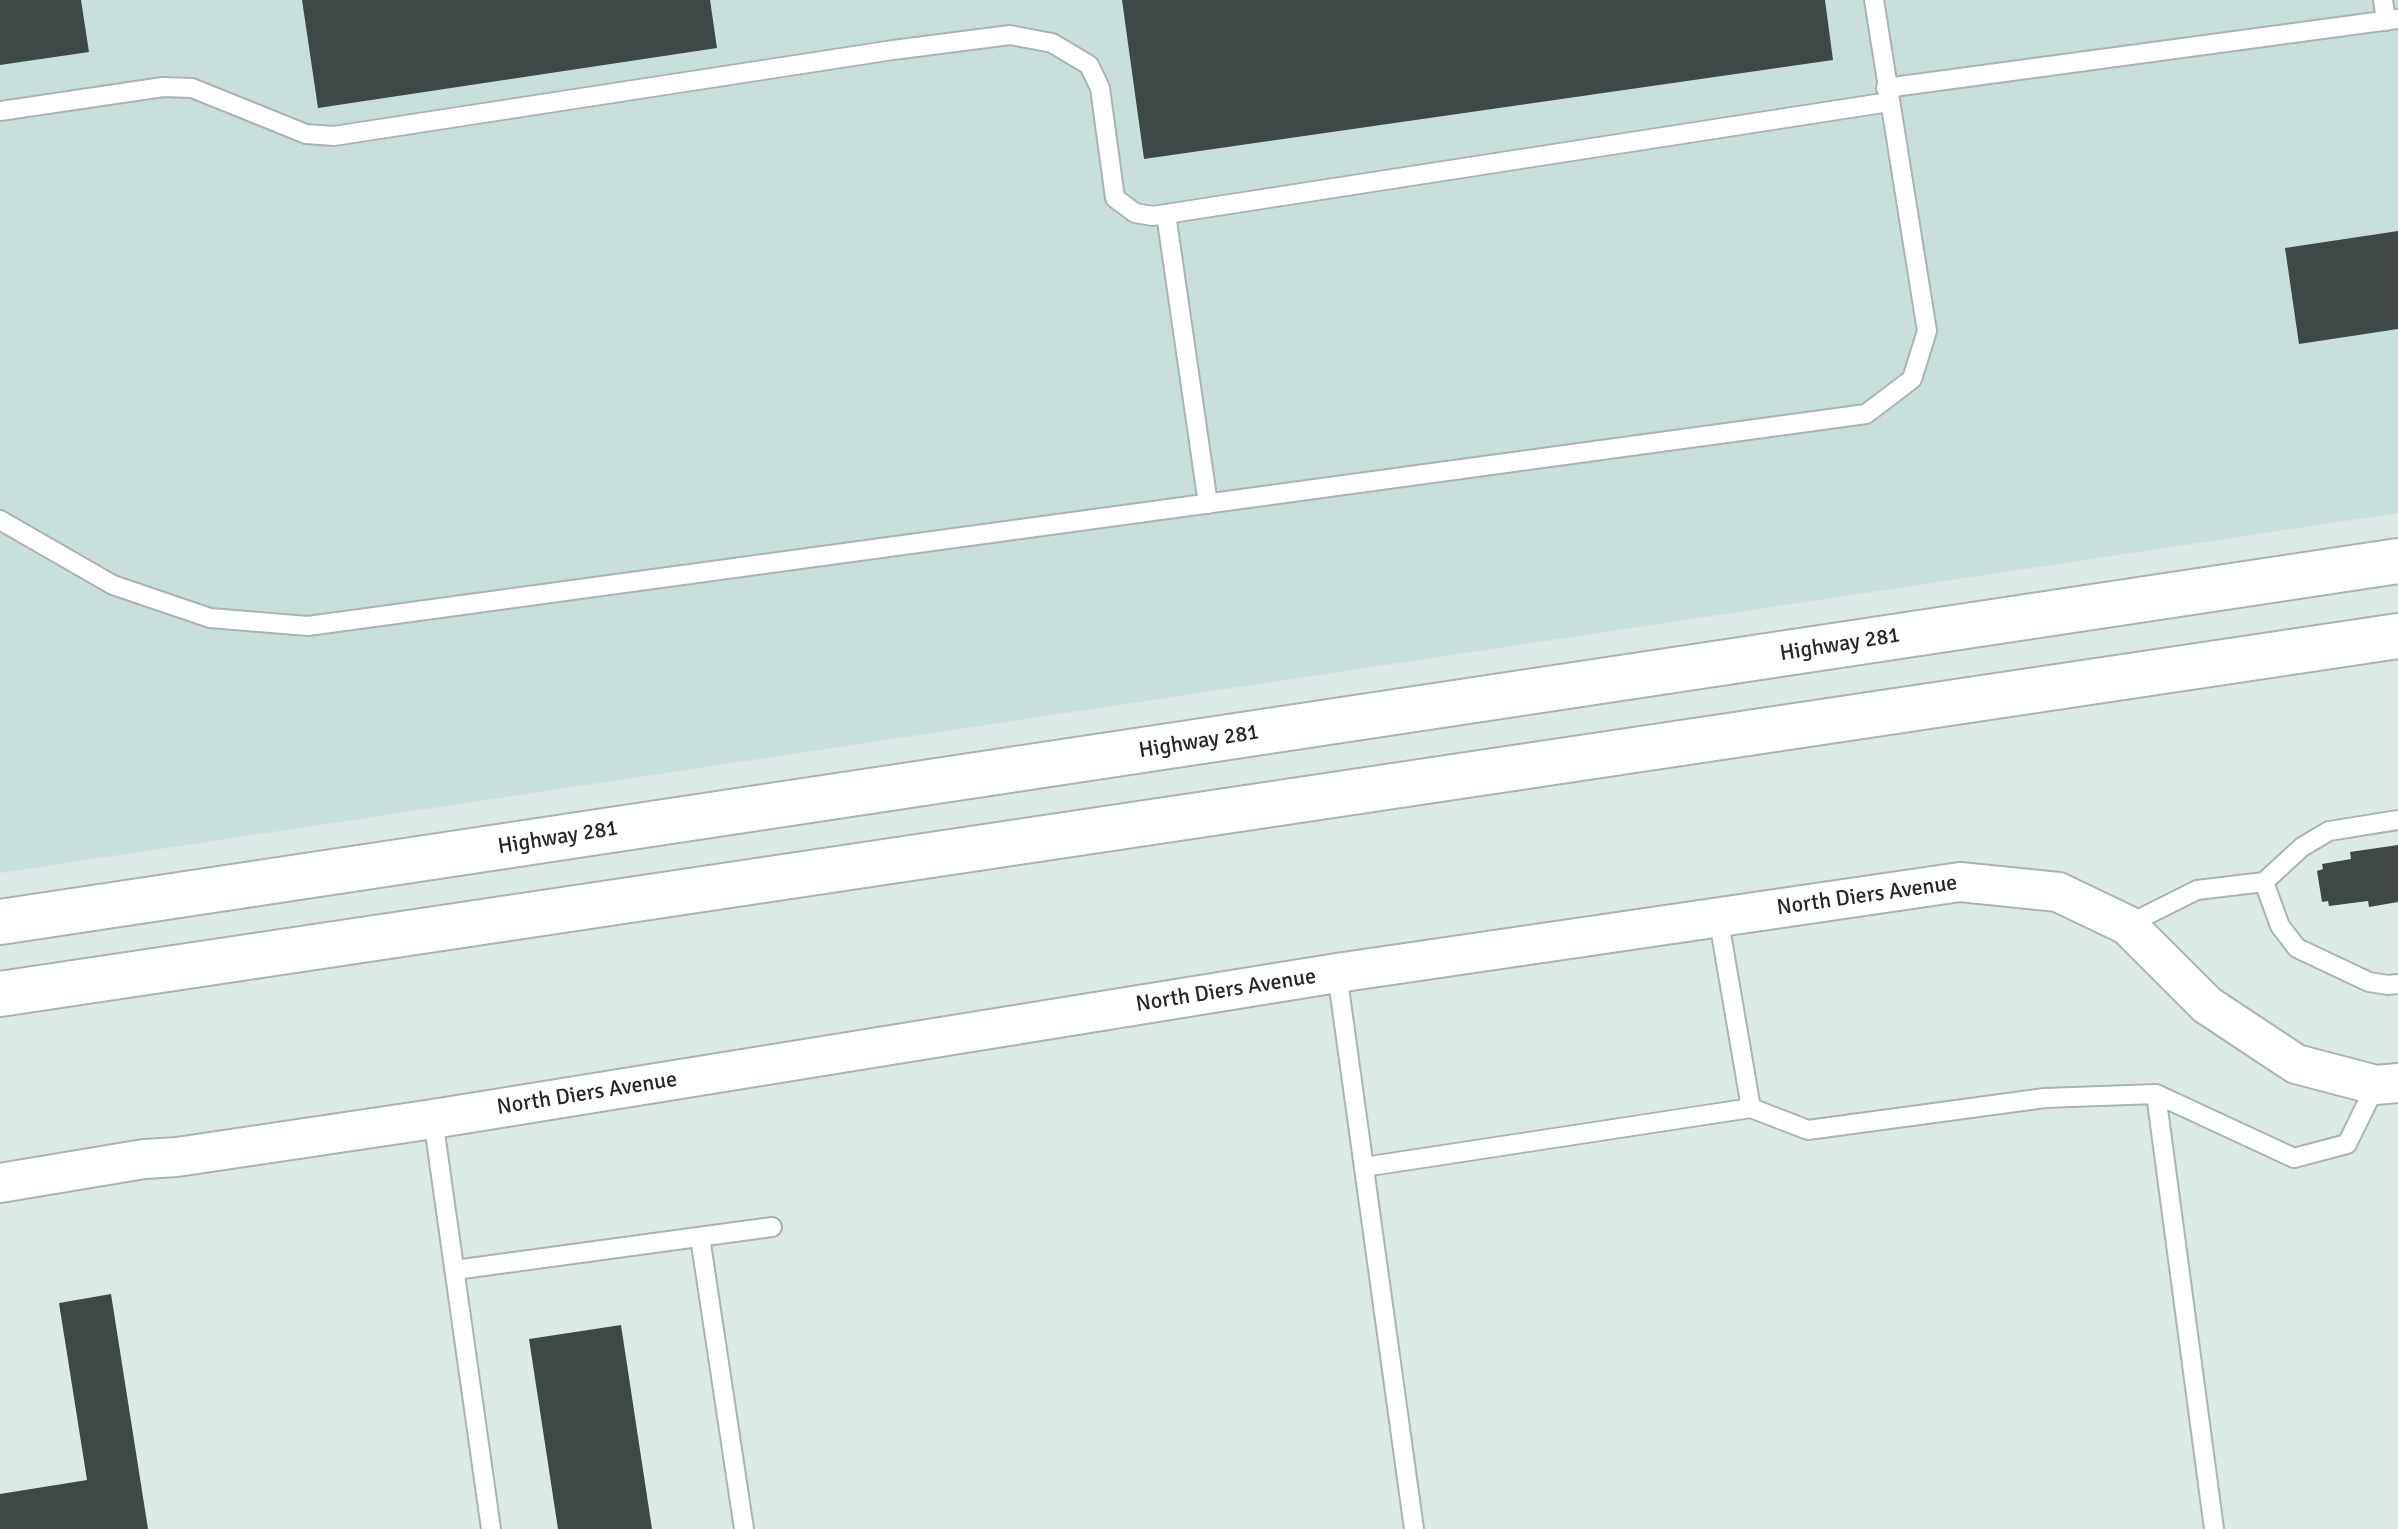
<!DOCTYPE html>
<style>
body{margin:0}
canvas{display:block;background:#dceae7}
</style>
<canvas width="2398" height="1529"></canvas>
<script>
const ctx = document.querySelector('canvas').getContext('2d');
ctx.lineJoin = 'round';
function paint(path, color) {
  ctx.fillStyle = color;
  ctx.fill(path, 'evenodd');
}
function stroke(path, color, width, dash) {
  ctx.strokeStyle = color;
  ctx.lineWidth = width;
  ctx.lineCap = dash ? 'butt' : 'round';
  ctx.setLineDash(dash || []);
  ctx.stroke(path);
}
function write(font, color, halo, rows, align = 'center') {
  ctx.font = font + ' Signika,sans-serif';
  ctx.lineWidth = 8;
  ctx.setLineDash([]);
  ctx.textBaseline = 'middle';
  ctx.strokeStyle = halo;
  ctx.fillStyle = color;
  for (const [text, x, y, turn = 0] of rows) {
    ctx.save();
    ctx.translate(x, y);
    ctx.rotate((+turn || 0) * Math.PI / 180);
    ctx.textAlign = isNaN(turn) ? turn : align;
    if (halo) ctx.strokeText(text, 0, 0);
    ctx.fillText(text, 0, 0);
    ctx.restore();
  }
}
const built = new Path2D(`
 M 0,0 L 2398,0 L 2398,513 L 0,873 Z`);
const building = new Path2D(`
 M 0,0 L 81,0 L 89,52 L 0,65 Z
 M 302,0 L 710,0 L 717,48 L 318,108 Z
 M 1122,0 L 1825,0 L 1833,60 L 1144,159 Z
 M 2398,231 L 2398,329 L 2299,344 L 2285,248 Z
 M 2398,845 L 2398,902 L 2369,907 L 2368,901 L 2329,906 L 2328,901 L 2322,902 L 2317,871 L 2323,869 L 2322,864 L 2351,859 L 2350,852 Z
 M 111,1294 L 148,1529 L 0,1529 L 0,1494 L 87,1480 L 59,1303 Z
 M 621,1325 L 652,1529 L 558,1529 L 529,1339 Z`);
const lane = new Path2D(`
 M 2383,0 L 2386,21
 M 1886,88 L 2398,19
 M 0,111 L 163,87 L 192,88 L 306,134 L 334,136 L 893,50 L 1010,35 L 1052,43 L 1089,65 L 1100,88 L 1115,198 L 1135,213 L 1153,216 L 1889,102
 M 1166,214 L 1208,504
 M 0,520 L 113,585 L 210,618 L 308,626 L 1866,414 L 1912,379 L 1927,331 L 1874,0
 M 2264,882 L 2280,926 L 2297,948 L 2369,982 L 2388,985 L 2398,984
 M 1718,916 L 1751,1108
 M 2127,925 L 2197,890 L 2264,882 L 2302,847 L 2329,831 L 2398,820
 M 1337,973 L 1414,1529
 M 2156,1094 L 2214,1529
 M 433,1119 L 491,1529
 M 1364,1167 L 1751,1108 L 1808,1130 L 2045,1098 L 2156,1094 L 2294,1158 L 2347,1144 L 2376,1085
 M 700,1237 L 744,1529
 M 455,1270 L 772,1227`);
const street = new Path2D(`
 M 0,1183 L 144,1159 L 177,1157 L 433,1119 L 1337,973 L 1960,882 L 2058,892 L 2127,925 L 2207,1005 L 2296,1064 L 2376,1085 L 2398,1083`);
const highway = new Path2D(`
 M 0,922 L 2398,561
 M 0,994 L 2398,636`);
const streetNames = [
 ["Highway 281",1840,645,-9],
 ["Highway 281",1199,742,-9],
 ["Highway 281",558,838,-9],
 ["North Diers Avenue",1867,896,-8],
 ["North Diers Avenue",1226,991,-9],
 ["North Diers Avenue",587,1094,-9]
];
paint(built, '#c9dfdb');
paint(building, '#3e4947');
stroke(lane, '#a7b4b2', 22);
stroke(street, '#a7b4b2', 42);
stroke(highway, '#a7b4b2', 48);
stroke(lane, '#fff', 18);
stroke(street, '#fff', 38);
stroke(highway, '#fff', 44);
write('22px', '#242928', '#fff', streetNames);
</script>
